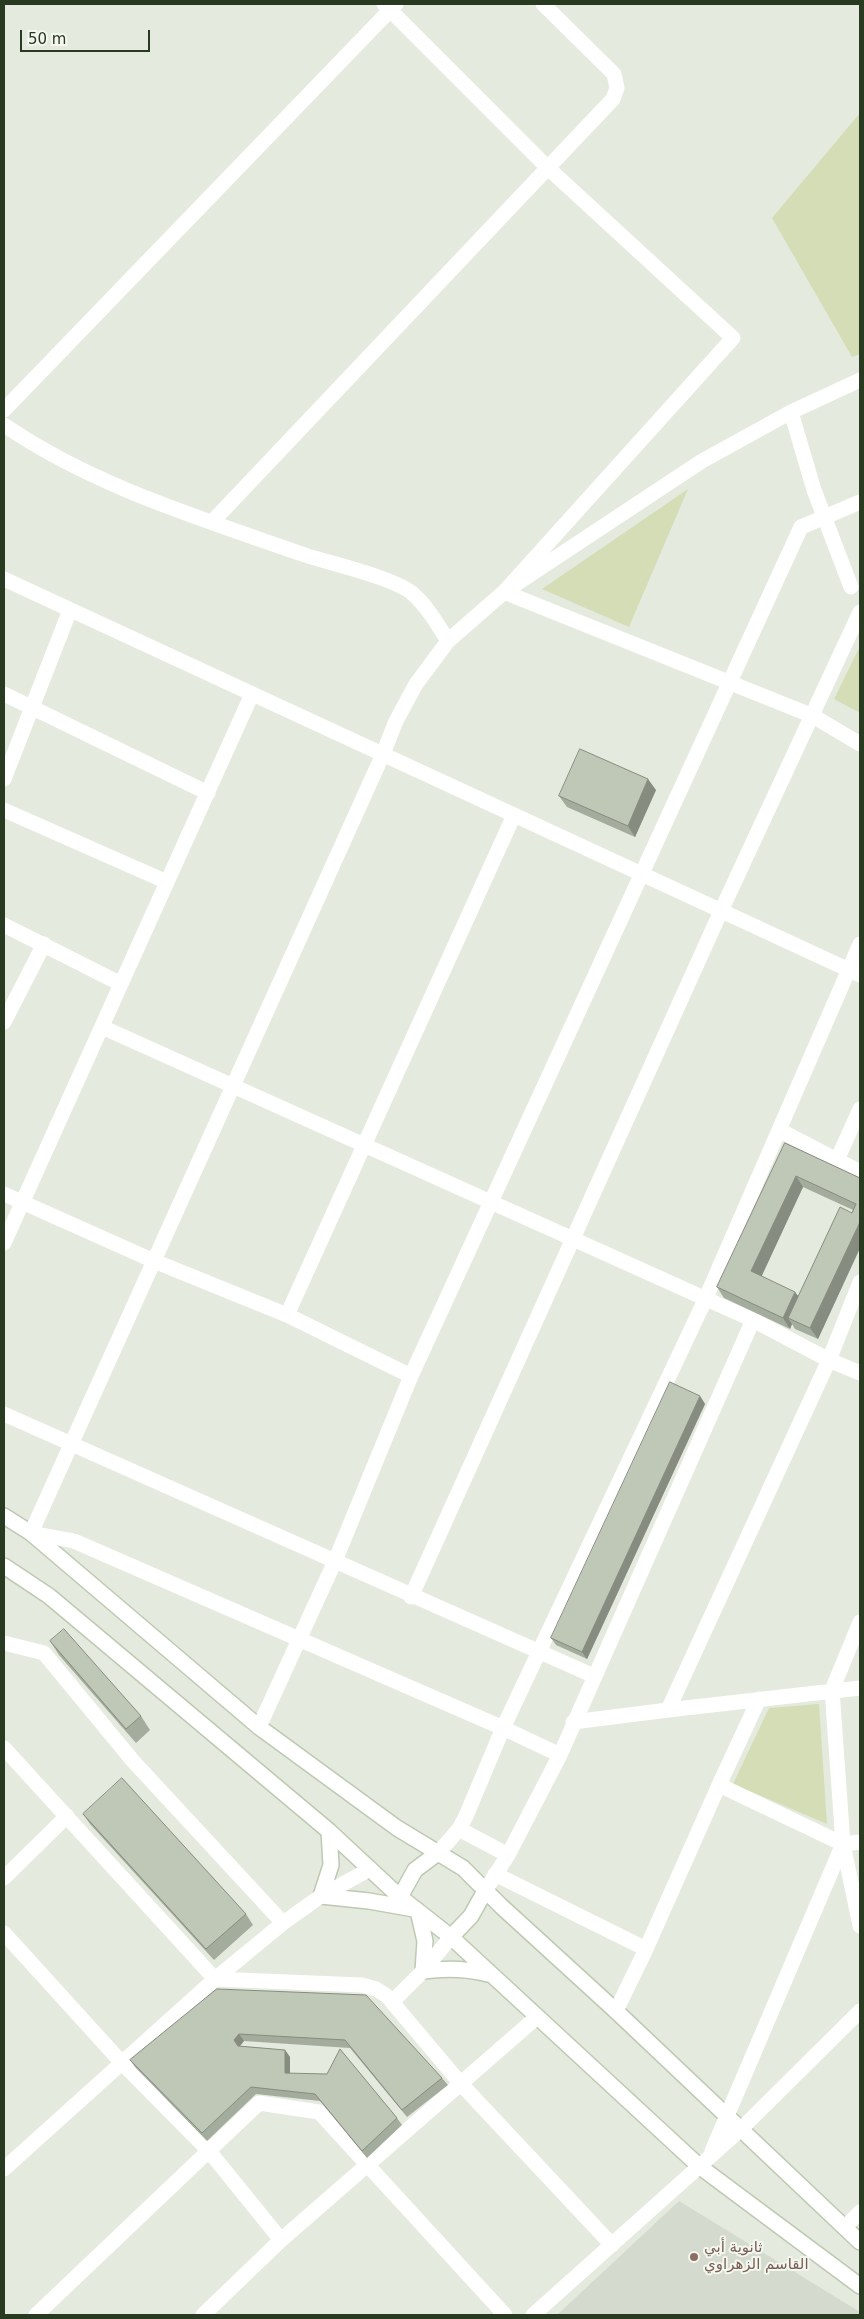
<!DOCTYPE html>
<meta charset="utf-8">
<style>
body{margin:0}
#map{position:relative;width:864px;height:2319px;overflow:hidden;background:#e4eade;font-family:"DejaVu Sans",sans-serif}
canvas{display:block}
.frame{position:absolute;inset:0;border:5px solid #283a1f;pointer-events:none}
.scale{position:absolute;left:20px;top:30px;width:130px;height:22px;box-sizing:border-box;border:2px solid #283a1f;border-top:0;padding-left:6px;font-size:15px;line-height:18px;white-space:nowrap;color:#283a1f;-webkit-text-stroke:4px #f3f7ef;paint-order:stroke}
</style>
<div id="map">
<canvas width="864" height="2319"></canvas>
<div class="frame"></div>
<div class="scale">50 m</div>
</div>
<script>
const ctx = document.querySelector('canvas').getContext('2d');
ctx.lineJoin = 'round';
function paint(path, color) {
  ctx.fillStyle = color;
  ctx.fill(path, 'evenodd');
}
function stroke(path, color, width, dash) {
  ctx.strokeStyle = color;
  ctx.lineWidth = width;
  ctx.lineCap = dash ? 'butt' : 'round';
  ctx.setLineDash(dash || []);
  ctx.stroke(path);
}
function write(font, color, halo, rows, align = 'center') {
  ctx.font = font + ' "DejaVu Sans",Vazirmatn,sans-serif';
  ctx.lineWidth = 4;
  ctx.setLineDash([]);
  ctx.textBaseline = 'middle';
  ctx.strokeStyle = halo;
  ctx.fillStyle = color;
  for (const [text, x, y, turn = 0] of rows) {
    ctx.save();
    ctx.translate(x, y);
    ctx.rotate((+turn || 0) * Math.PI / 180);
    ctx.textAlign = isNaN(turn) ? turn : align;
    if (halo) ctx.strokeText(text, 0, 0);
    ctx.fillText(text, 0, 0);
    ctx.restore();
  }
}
const built = new Path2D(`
 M 679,2201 L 860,2312 L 860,2315 L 557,2315 Z`);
const green = new Path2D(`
 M 860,113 L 860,354 L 852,357 L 772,218 Z
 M 688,489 L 629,627 L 542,589 Z
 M 860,646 L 860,713 L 834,699 Z
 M 819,1704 L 827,1824 L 733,1784 L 769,1708 Z`);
const street = new Path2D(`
 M 384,4 L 548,168 L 733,338 L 504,592 L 813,716 L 860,744
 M 4,410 L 396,4
 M 791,412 L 814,490 L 851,587
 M 4,425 C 93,486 200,518 302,554 C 328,563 392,577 412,593 C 427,606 438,625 448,641
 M 212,522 L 613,99 L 617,88 L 614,74 L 543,4
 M 4,579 L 860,975
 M 4,694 L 208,793
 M 4,779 L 70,610
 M 4,810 L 167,882
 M 4,925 L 121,984
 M 4,1022 L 44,944
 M 102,1027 L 753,1320 L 829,1360 L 860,1373
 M 779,1130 L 860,1172
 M 837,1160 L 860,1109
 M 4,1194 L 154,1261 L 287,1315 L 411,1376
 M 4,1243 L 252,694
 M 860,1282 L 829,1360 L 668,1710 L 860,1688
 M 287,1315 L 514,815
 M 4,1414 L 594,1676
 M 411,1597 L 721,911 L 860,612
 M 860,1622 L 832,1690 L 843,1844 L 860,1926
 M 4,1643 L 44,1653 L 133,1761 L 283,1923
 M 759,1699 L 719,1785 L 843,1844 L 860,1842
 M 573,1722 L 668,1710
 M 259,1727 L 335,1561 L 411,1376 L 801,527 L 860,502
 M 4,1748 L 215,1979 L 362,1985 L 376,1989 L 387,1996 L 461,2084 L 612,2245
 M 560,1755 L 503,1728 L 74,1541 L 31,1533 L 383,754 L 396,721 L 416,684 L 448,641 L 504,592 L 702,461 L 791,412 L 860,380
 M 459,1829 L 508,1855
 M 439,1852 L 459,1829 L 466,1816 L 503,1728 L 705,1300 L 860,944
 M 495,1874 L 646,1949
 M 4,1878 L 67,1816
 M 485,1891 L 508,1855 L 560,1755 L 753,1320
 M 4,1933 L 122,2063 L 209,2151 L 281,2240
 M 392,2002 L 423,1971 L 451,1937
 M 616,2011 L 646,1949 L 719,1785
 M 712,2151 L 843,1844
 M 4,2169 L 215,1979 L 283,1923 L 321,1896 L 370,1869
 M 845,2227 L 860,2212
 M 36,2315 L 259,2103 L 319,2112 L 505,2315
 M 203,2315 L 281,2240 L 537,2017
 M 533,2315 L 741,2129 L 860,2011`);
const secondary = new Path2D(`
 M 4,1516 L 31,1533 L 259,1727 L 397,1828 L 463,1868 L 501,1906 L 616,2011 L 860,2242
 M 4,1566 L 49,1596 L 329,1831 L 400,1897 L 451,1937 L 699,2166 L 860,2286
 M 329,1831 L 331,1865 L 321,1896 L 369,1901 L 414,1909
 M 400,1897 L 415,1870 L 439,1852
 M 418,1911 L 425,1941 L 423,1971 C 446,1968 465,1968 488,1974
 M 451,1937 L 471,1916 L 485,1891`);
const wall = new Path2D(`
 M 656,790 L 635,837 L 567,807 L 559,796 Z
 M 785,1143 L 860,1178 L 860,1248 L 818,1339 L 795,1329 L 792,1324 L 790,1329 L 724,1298 L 717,1287 ZM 803,1187 L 853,1210 L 798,1296 L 761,1276 Z
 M 700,1396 L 705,1404 L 587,1659 L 556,1645 L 551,1638 Z
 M 50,1641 L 141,1716 L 150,1730 L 136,1743 L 59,1655 Z
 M 83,1814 L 246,1914 L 253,1925 L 214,1960 L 90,1824 Z
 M 217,1989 L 442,2078 L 448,2085 L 407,2117 L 350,2048 L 244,2041 L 240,2046 L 285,2050 L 290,2057 L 290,2073 L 397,2118 L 402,2125 L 367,2158 L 320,2101 L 256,2094 L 207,2141 L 135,2067 L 130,2060 Z`);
const shadedWall = new Path2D(`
 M 648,779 L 656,790 L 635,837 L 628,826 Z
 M 796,1176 L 803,1187 L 759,1282 L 751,1271 Z
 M 860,1222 L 860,1248 L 818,1339 L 810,1328 Z
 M 795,1292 L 803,1302 L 788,1318 L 792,1324 L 790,1329 L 783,1318 Z
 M 700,1396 L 705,1404 L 587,1659 L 582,1652 Z
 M 239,2034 L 244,2041 L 239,2047 L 243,2053 L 234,2040 Z
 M 285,2050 L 290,2057 L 290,2080 L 285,2073 Z`);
const building = new Path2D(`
 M 580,749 L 648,779 L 628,826 L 559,796 Z
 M 785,1143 L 860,1178 L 860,1222 L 810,1328 L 788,1318 L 840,1207 L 852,1213 L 856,1204 L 796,1176 L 751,1271 L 795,1292 L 783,1318 L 717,1287 Z
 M 670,1382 L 700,1396 L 582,1652 L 551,1638 Z
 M 64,1629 L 141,1716 L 126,1729 L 50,1641 Z
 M 122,1778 L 246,1914 L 206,1949 L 83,1814 Z
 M 217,1989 L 366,1995 L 442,2078 L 402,2110 L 345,2040 L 239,2034 L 234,2040 L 238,2046 L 285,2050 L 285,2073 L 327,2074 L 340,2049 L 397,2118 L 362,2151 L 315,2094 L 251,2087 L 202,2133 L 130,2060 Z`);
const markers = [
 [694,2257,5,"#8d6e63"]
];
const educationNames = [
 ["ثانوية أبي",704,2248],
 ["القاسم الزهراوي",704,2265]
];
paint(built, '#d4dacd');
paint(green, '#d5ddb6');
stroke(secondary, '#bccab1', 18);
stroke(street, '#fff', 15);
stroke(secondary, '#fff', 15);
paint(wall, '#a4ac9d');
paint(shadedWall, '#868c80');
paint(building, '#bfc8b7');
stroke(building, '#868c80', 1);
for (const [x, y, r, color] of markers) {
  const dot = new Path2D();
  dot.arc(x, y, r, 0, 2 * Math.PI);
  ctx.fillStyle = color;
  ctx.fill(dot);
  stroke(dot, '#f3f7ef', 2);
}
write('15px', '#785e54', '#f3f7ef', educationNames, 'left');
</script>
